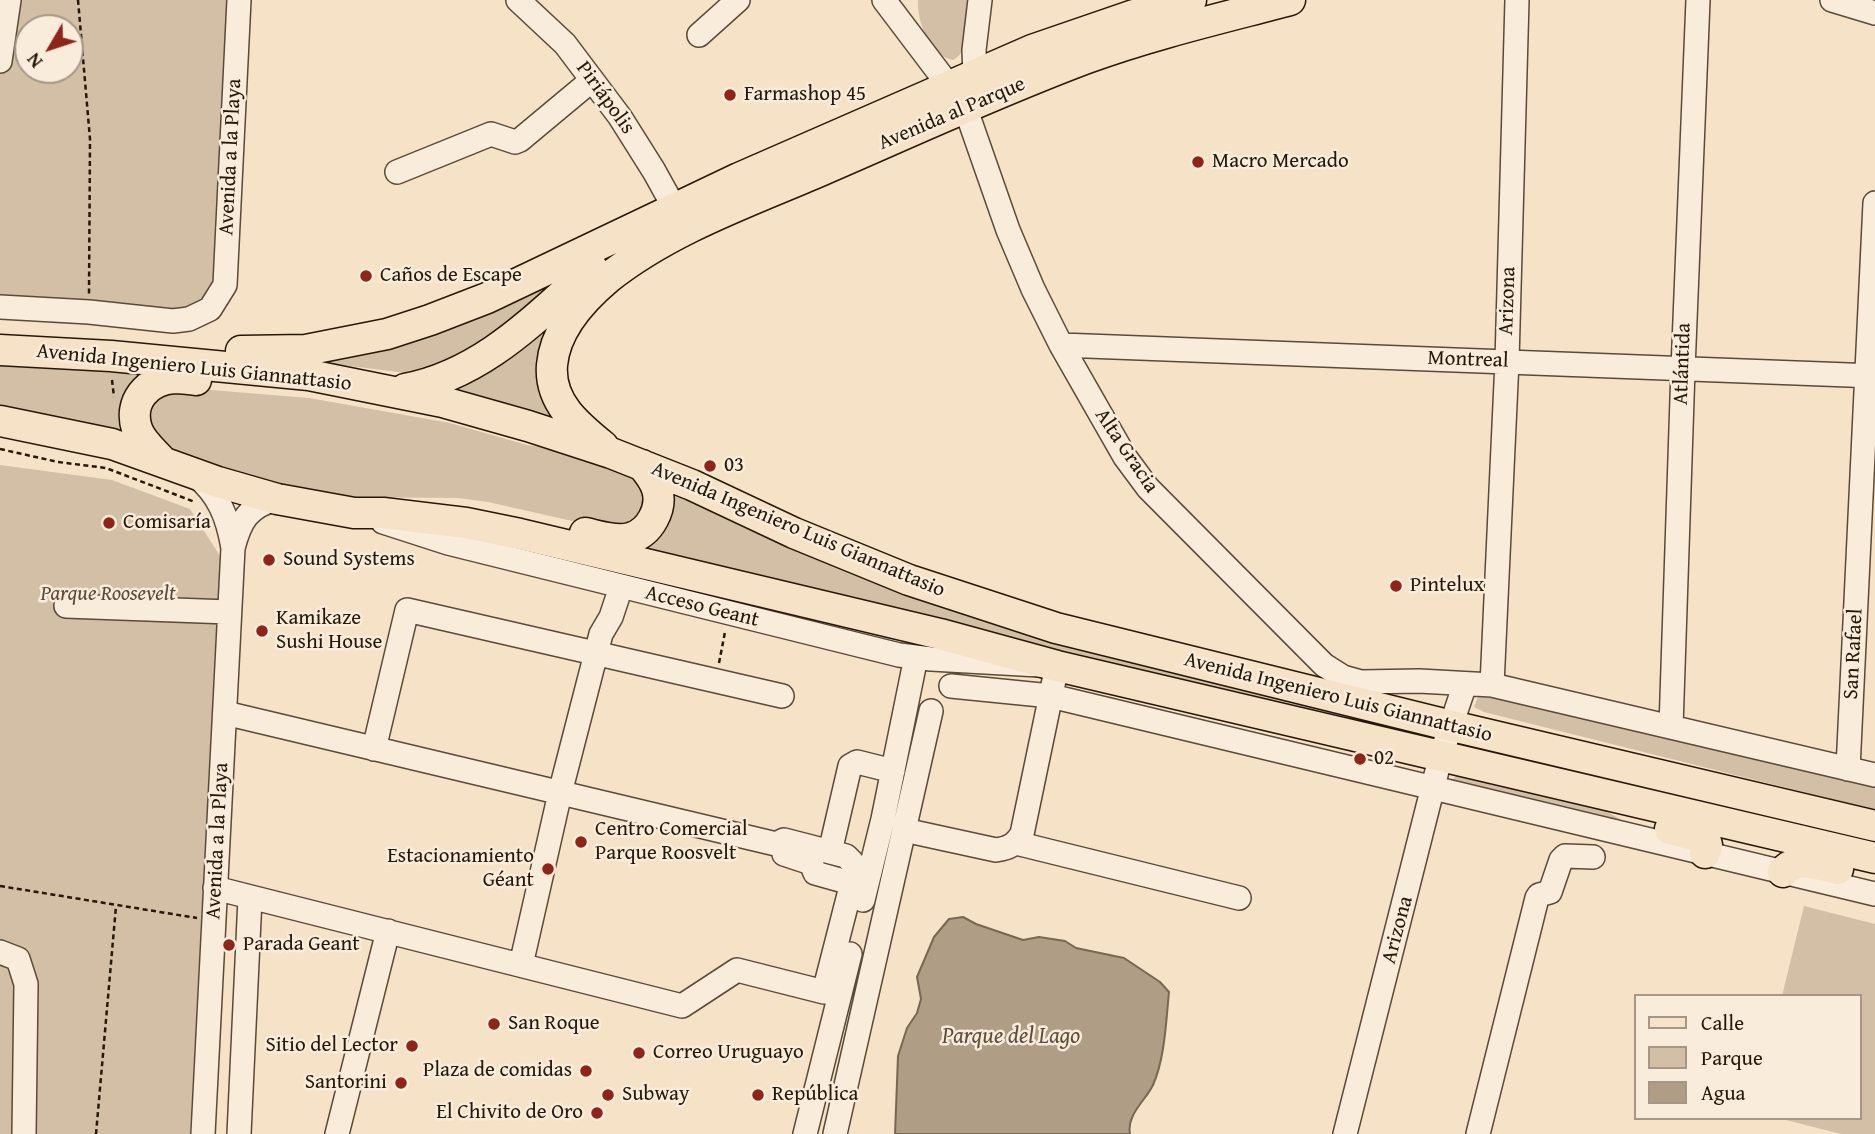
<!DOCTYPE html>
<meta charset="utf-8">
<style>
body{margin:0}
#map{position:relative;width:1875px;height:1134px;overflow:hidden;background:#f6e2c6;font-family:"Gentium Book Plus",serif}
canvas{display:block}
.legend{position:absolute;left:1634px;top:994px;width:228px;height:126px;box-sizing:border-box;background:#f9ecda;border:2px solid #a59786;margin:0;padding:9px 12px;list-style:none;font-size:21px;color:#261708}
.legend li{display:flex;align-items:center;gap:14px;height:35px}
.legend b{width:35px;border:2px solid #a59786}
.north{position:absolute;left:14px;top:14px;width:70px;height:70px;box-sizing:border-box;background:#f9ecda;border:2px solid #a59786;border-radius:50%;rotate:231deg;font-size:19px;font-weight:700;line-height:28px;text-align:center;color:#261708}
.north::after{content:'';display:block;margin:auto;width:24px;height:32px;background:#8f2418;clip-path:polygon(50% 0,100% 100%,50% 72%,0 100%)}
</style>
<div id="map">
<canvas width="1875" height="1134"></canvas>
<ul class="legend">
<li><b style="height:9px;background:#f6e2c6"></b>Calle</li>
<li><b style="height:19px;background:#d3bfa6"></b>Parque</li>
<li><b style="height:19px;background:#af9d85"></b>Agua</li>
</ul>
<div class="north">N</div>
</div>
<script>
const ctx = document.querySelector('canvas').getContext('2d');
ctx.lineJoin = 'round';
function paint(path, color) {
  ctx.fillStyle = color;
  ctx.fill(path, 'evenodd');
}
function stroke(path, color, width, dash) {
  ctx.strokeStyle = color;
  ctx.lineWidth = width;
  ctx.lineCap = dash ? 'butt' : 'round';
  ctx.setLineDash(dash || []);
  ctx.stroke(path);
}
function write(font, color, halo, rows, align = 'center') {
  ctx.font = font + ' "Gentium Book Plus",serif';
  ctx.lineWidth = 5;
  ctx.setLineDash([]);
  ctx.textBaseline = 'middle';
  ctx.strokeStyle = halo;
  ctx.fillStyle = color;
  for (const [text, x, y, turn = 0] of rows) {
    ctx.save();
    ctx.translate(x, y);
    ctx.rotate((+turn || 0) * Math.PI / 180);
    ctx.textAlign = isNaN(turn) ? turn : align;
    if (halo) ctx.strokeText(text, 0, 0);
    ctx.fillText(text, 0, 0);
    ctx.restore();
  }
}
const green = new Path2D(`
 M 0,0 L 239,0 L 219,317 L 0,301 ZM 28,28 L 70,28 L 70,70 L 28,70 Z
 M 918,0 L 969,0 C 968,19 972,50 953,60 C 929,55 917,22 918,0 Z
 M 563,277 L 472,355 L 422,375 L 318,362 Z
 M 575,297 L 553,419 L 456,390 L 462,385 Z
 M 0,359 L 134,370 L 138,376 L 128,439 L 0,412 Z
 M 186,388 L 309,398 L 450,423 L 527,445 L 573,452 L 627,470 L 647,490 L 638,525 L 599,527 L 488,502 L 458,498 L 346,497 L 250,479 L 174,452 L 150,434 L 149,402 L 155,396 Z
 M 0,465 L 112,480 L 190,509 L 220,556 L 190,1134 L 0,1134 Z
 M 666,488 L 1342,714 L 1305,713 L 647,551 L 646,545 Z
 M 1498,696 L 1875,784 L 1875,810 L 1484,712 L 1474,707 L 1478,697 Z
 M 1460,772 L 1590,802 L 1632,826 L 1455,784 L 1452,780 Z
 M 1804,906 L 1875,924 L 1875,1134 L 1841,1134 L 1778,1118 L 1859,1118 L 1859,996 L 1782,996 Z`);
const water = new Path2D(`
 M 963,917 L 976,924 L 1023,940 L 1039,937 L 1065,941 L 1076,948 L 1124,958 L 1160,982 L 1169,992 C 1166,1021 1165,1058 1153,1085 C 1146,1100 1126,1115 1130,1134 L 895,1134 L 898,1056 L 907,1028 L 917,1013 L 921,999 L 917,977 L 934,937 L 949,919 Z`);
const path = new Path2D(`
 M 78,0 L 90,139 L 89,294
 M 112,380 L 114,397
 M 0,449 L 58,462 L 106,468 L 195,502
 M 719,663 L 725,632
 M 0,886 L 197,918
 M 96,1134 L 116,906`);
const minor = new Path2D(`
 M 518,0 L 565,44 L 620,117 L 654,171 L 675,209
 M 884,0 L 965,107 L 1008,230 L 1033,289 L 1061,345 L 1125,457 L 1148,488 L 1324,665 L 1343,677 L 1361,682 L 1419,681 L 1492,685 L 1875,775
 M 1832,0 L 1875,13
 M 699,35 L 738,0
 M 0,61 L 9,0
 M 971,88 L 975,75 L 974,50 L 980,0
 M 397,172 L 491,134 L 515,142 L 520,140 L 592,80
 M 0,307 L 89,312 L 173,321 L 189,319 L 210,309 L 225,285 L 239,0
 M 1061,345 L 1875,376
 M 195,475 C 219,494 228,518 233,548 L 203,1134
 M 383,522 L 448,543 L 899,655 L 931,659 L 1057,666 L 1022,834 C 1015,845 1009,848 996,850 L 904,830
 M 233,548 C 240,521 248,506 277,499
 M 66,606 L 229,612
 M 1492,685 L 1507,361 L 1517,0
 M 951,686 L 1051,696 L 1875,894
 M 1671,727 L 1683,369 L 1698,0
 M 374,749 L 407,610 L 782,696
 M 1848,769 L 1875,203
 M 1016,843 L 1239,898
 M 830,852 L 850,766 L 857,762 L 893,771
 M 784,854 L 811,863 L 815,873 L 865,887
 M 215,888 L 682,1006 L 737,970 L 824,992 L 855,871 L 852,862 L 846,856 L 784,840 L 776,844 L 225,713
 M 863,900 L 883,819 L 916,657
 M 0,952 L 18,959 L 26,984 L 24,1134
 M 521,965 L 560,793 L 601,634 L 611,617 L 621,587
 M 239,1134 L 250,898
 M 337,1134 L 388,931
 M 805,1134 L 850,954
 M 835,1134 L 931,711
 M 1345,1134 L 1441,755 L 1465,684
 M 1478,1134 L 1537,898 L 1539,895 L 1550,892 L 1561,860 L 1565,856 L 1593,857`);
const major = new Path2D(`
 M 0,350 L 111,356 L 309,375 L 443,402 L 528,426 L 611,453 L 692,485 L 794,533 L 909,580 L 1056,628 L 1452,726 L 1875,826
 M 241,351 L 306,350 L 387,334 L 430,320 L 487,298 L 739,178 L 1032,50 L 1134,15 L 1191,0
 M 405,389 C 483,374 534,319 592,268
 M 0,421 L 112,444 L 218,482 L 277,499 L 354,513 L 383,513 L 466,523 L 520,534 L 940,634 L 1057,666 L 1875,858
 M 603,446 C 577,425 549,402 552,365 C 555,330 583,299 608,278 C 670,229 748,202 820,171 C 908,133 996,92 1087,58 C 1153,34 1222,18 1290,0
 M 161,460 C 152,450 141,441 137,429 C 128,402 147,380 174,378 C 181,378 189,379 196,380
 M 585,533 C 599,536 616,542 630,538 C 650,533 663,508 657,489 C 654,479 648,472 642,465
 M 1670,829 L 1705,838 L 1707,845 L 1705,853
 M 1783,872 C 1797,855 1819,865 1838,869`);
const markers = [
 [730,95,7,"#8f2418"],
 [1198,162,7,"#8f2418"],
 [366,276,7,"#8f2418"],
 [710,466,7,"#8f2418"],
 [109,523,7,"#8f2418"],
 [269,560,7,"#8f2418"],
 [1396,586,7,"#8f2418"],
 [262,631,7,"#8f2418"],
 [1360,759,7,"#8f2418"],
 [581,842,7,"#8f2418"],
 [548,869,7,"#8f2418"],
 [229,945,7,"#8f2418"],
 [494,1024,7,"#8f2418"],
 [412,1046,7,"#8f2418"],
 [639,1053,7,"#8f2418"],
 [586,1071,7,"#8f2418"],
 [401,1083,7,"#8f2418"],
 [608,1095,7,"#8f2418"],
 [758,1095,7,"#8f2418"],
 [597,1113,7,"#8f2418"]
];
const poiNames = [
 ["Farmashop 45",744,95],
 ["Macro Mercado",1212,162],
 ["Caños de Escape",380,276],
 ["03",724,466],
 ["Comisaría",123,523],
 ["Sound Systems",283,560],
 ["Pintelux",1410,586],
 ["Kamikaze",276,619],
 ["Sushi House",276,643],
 ["02",1374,759],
 ["Centro Comercial",595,830],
 ["Parque Roosvelt",595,854],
 ["Estacionamiento",534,857,"right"],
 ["Géant",534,881,"right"],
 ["Parada Geant",243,945],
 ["San Roque",508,1024],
 ["Sitio del Lector",398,1046,"right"],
 ["Correo Uruguayo",653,1053],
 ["Plaza de comidas",572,1071,"right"],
 ["Santorini",387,1083,"right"],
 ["Subway",622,1095],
 ["República",772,1095],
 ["El Chivito de Oro",583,1113,"right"]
];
const streetNames = [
 ["Piriápolis",605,98,54],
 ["Avenida al Parque",952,114,-23],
 ["Avenida a la Playa",231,157,-87],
 ["Arizona",1508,301,-88],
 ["Montreal",1468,360,2],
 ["Atlántida",1683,364,-88],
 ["Avenida Ingeniero Luis Giannattasio",194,368,6],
 ["Alta Gracia",1126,451,56],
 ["Avenida Ingeniero Luis Giannattasio",798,530,23],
 ["Acceso Geant",702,607,14],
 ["San Rafael",1854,654,-87],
 ["Avenida Ingeniero Luis Giannattasio",1338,698,14],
 ["Avenida a la Playa",218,841,-87],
 ["Arizona",1398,930,-75]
];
const parkNames = [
 ["Parque Roosevelt",108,595]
];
const waterNames = [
 ["Parque del Lago",1011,1037]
];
paint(green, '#d3bfa6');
paint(water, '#af9d85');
stroke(water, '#786753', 2);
stroke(minor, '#5a4a38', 26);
stroke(major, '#261708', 33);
stroke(path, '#261708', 2.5, [5, 3.5]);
stroke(minor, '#f9ecda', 23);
stroke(major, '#f6e2c6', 30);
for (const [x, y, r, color] of markers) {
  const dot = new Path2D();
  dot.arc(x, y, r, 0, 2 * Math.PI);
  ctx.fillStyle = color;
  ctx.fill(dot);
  stroke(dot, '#f9ecda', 2.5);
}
write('21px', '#261708', '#f9ecda', poiNames, 'left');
write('21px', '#261708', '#f9ecda', streetNames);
write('italic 21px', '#5a4937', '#f9ecda', parkNames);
write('italic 23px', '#5d4d3a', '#f9ecda', waterNames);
</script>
